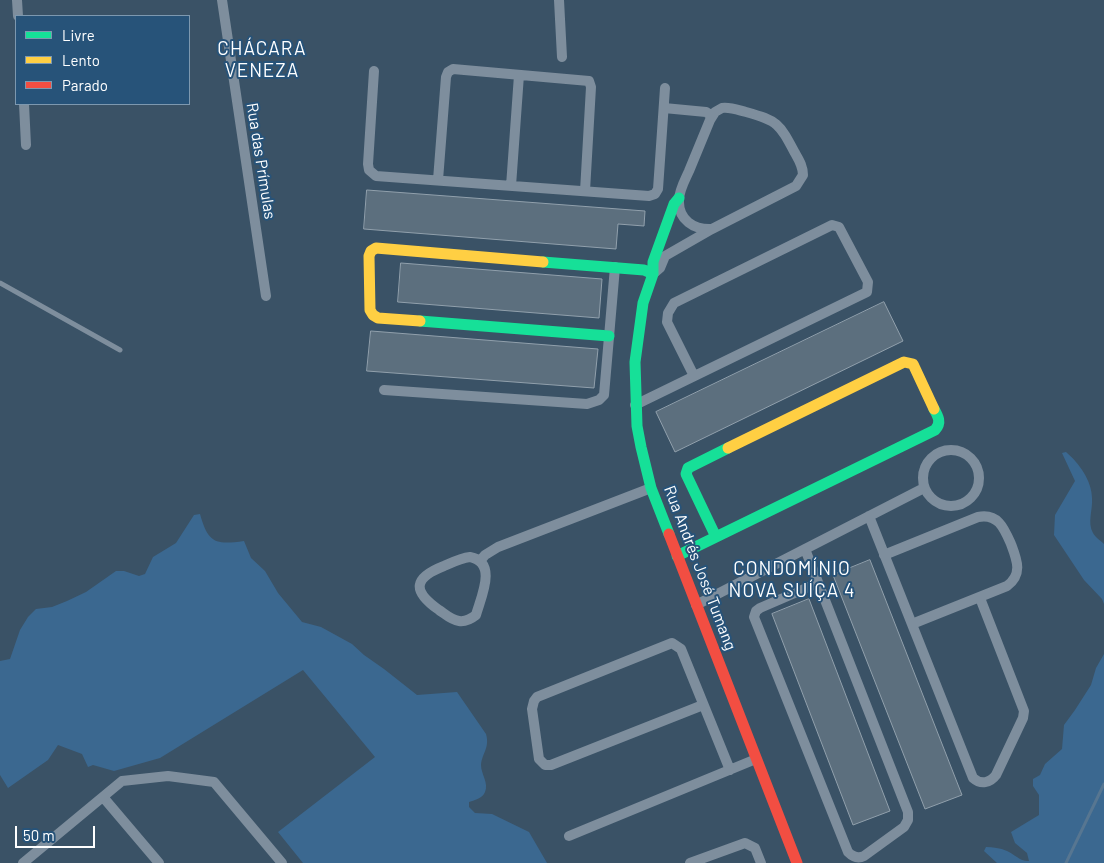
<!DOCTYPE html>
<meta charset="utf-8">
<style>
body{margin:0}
#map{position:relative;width:1104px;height:863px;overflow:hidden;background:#3a5266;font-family:Barlow,sans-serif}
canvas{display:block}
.legend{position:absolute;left:15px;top:15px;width:175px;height:90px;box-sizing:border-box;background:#275379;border:1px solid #7d98af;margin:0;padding:6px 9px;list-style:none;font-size:15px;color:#fff}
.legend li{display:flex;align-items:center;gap:10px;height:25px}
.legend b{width:25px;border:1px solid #7d98af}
.scale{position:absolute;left:15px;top:826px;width:80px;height:22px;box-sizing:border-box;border:2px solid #fff;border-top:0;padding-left:6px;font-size:15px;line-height:18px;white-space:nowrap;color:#fff;-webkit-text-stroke:4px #275379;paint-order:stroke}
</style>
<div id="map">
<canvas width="1104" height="863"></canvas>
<ul class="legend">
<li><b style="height:6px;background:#16e098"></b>Livre</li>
<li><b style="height:6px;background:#ffcf43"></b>Lento</li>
<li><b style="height:6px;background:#f24e42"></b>Parado</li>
</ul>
<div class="scale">50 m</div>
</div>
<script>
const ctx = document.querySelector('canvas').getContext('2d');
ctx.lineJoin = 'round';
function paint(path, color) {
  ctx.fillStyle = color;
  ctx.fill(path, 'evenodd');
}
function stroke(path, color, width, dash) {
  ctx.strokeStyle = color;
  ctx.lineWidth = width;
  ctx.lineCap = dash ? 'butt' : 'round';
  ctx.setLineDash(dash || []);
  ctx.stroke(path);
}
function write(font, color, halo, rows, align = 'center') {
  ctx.font = font + ' Barlow,sans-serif';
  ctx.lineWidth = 4;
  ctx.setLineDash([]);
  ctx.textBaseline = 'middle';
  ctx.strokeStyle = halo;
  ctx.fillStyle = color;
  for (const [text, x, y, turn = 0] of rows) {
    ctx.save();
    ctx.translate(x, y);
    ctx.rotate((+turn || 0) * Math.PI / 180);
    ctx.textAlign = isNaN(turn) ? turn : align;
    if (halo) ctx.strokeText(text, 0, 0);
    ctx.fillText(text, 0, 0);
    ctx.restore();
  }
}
const green = new Path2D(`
 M 1066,452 C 1079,463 1092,481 1092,498 C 1093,509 1087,523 1093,533 C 1095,537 1101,541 1104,544 L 1104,604 L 1102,599 L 1084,580 L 1054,535 L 1055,515 L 1075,481 L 1062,453 Z
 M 200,514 C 208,543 215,545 244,541 L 251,558 L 265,571 L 278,593 L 302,622 L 321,627 L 352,644 L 364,655 L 384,669 L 417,695 L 457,692 L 486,734 C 490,748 482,753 481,765 C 481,774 489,783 485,792 C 483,798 475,800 469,802 L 469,807 L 475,813 L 492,814 L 529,832 L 547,863 L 303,863 L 278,832 L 375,757 L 303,670 L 160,758 L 114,771 L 93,765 L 88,767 L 82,754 L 58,745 L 48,760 L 8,788 L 0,775 L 0,661 L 10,659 L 20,630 L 28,617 L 36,609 L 52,607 L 67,601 L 86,592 L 116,571 L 124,571 L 139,576 L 145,574 L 153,557 L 176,543 L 194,515 Z
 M 1104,654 L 1104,863 L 997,863 L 984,851 L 986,847 C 993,847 1000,848 1007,851 C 1014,854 1021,862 1029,861 L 1027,853 L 1015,843 L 1011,832 L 1039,815 L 1039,795 L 1033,786 L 1033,779 L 1040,775 L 1045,764 L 1062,749 L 1064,725 L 1075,710 L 1091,685 L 1096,668 Z`);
const stream = new Path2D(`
 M 1066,863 L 1104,784`);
const building = new Path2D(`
 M 367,190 L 645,211 L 644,226 L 618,224 L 616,249 L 364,229 Z
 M 401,263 L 602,279 L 599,318 L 398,302 Z
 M 884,302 L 903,341 L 675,452 L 656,412 Z
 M 371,331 L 598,349 L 594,388 L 367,371 Z
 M 870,560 L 962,795 L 925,809 L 833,575 Z
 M 809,599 L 890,811 L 853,825 L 772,614 Z`);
const lane = new Path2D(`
 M 0,283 L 120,350`);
const street = new Path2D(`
 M 17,0 L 18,16
 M 222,0 L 266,296
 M 559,0 L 562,57
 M 374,71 L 368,164 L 369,170 L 376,176 L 649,196 L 655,194 L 658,189 L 665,88
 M 24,104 L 26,145
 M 664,108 L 706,112 L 712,116
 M 722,108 C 731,107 738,110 746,112 C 778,121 779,123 795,153 C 799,160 803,166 803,175 L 796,186 L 712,229 C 694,230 678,220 679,200 C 679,190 685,180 689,171 C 696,154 703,137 710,120 L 715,112 Z
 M 438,180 L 446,77 L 448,72 L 453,69 L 589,81 L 591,87 L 585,191
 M 511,186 L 519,75
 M 653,274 L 660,268 L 665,256 L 712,229
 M 384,390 L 587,404 L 599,400 L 604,395 L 615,267
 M 635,405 L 867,292 L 868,282 L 839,227 L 832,225 L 674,303 L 668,313 L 667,322 L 694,376
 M923 478a28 28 0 1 1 56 0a28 28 0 1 1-56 0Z
 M 869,516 L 973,778 C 981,785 990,783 996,775 L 1023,718 L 1024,711 L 980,598
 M 805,549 L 908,812 L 908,820 L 904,827 L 864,856 C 858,859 853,857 848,852 L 754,617 L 756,611 L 760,608 L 818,583
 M 884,555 L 978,517 C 998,513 1004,528 1011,544 C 1017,560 1023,574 1007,586 L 912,624
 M 470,557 C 498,562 481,597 476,615 C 471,619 466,622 459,621 C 451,620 445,614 439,610 C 412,591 413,578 444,566 C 453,562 461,558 470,557 Z
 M 480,561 L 485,555 L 498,547 L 651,488
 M 696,605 L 924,488
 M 703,705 L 551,765 L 545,765 L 539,759 L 532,709 L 534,701 L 537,697 L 672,643 L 681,649 L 730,770
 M 103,797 L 159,863
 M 569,836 L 756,759
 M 23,863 L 122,781 L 168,776 L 214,782 L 282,863
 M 690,863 L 745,843 L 755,848 L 761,863`);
const fast = new Path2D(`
 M 543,262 L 644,270 L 653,274
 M 420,321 L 609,336
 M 669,534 L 651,488 L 641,447 L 637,426 L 635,362 L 643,303 L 653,274 L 653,262 L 674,204 L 679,198
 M 716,537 L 686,474 L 688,468 L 728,448
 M 677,556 L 935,430 C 942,423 938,416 934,409`);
const slow = new Path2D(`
 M 420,321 L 378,318 L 373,315 L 370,310 L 369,256 L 371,251 L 376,248 L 543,262
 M 728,448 L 904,362 L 913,364 L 934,409`);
const jam = new Path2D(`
 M 669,534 L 797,863`);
const streetNames = [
 ["Rua das Prímulas",261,161,81],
 ["Rua Andrés José Tumang",700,568,69]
];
const quarterNames = [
 ["CHÁCARA",262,49],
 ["VENEZA",262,71],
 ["CONDOMÍNIO",792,569],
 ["NOVA SUÍÇA 4",792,591]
];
paint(green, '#3b6890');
stroke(stream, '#577691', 3);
paint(building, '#5c6f7e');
stroke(building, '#91a0ac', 1);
stroke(lane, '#7e8e9d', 5);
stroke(street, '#7e8e9d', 10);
stroke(fast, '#16e098', 11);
stroke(slow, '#ffcf43', 11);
stroke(jam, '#f24e42', 11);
write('16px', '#fff', '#275379', streetNames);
ctx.letterSpacing = '1px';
write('19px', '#fff', '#275379', quarterNames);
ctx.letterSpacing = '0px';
</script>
